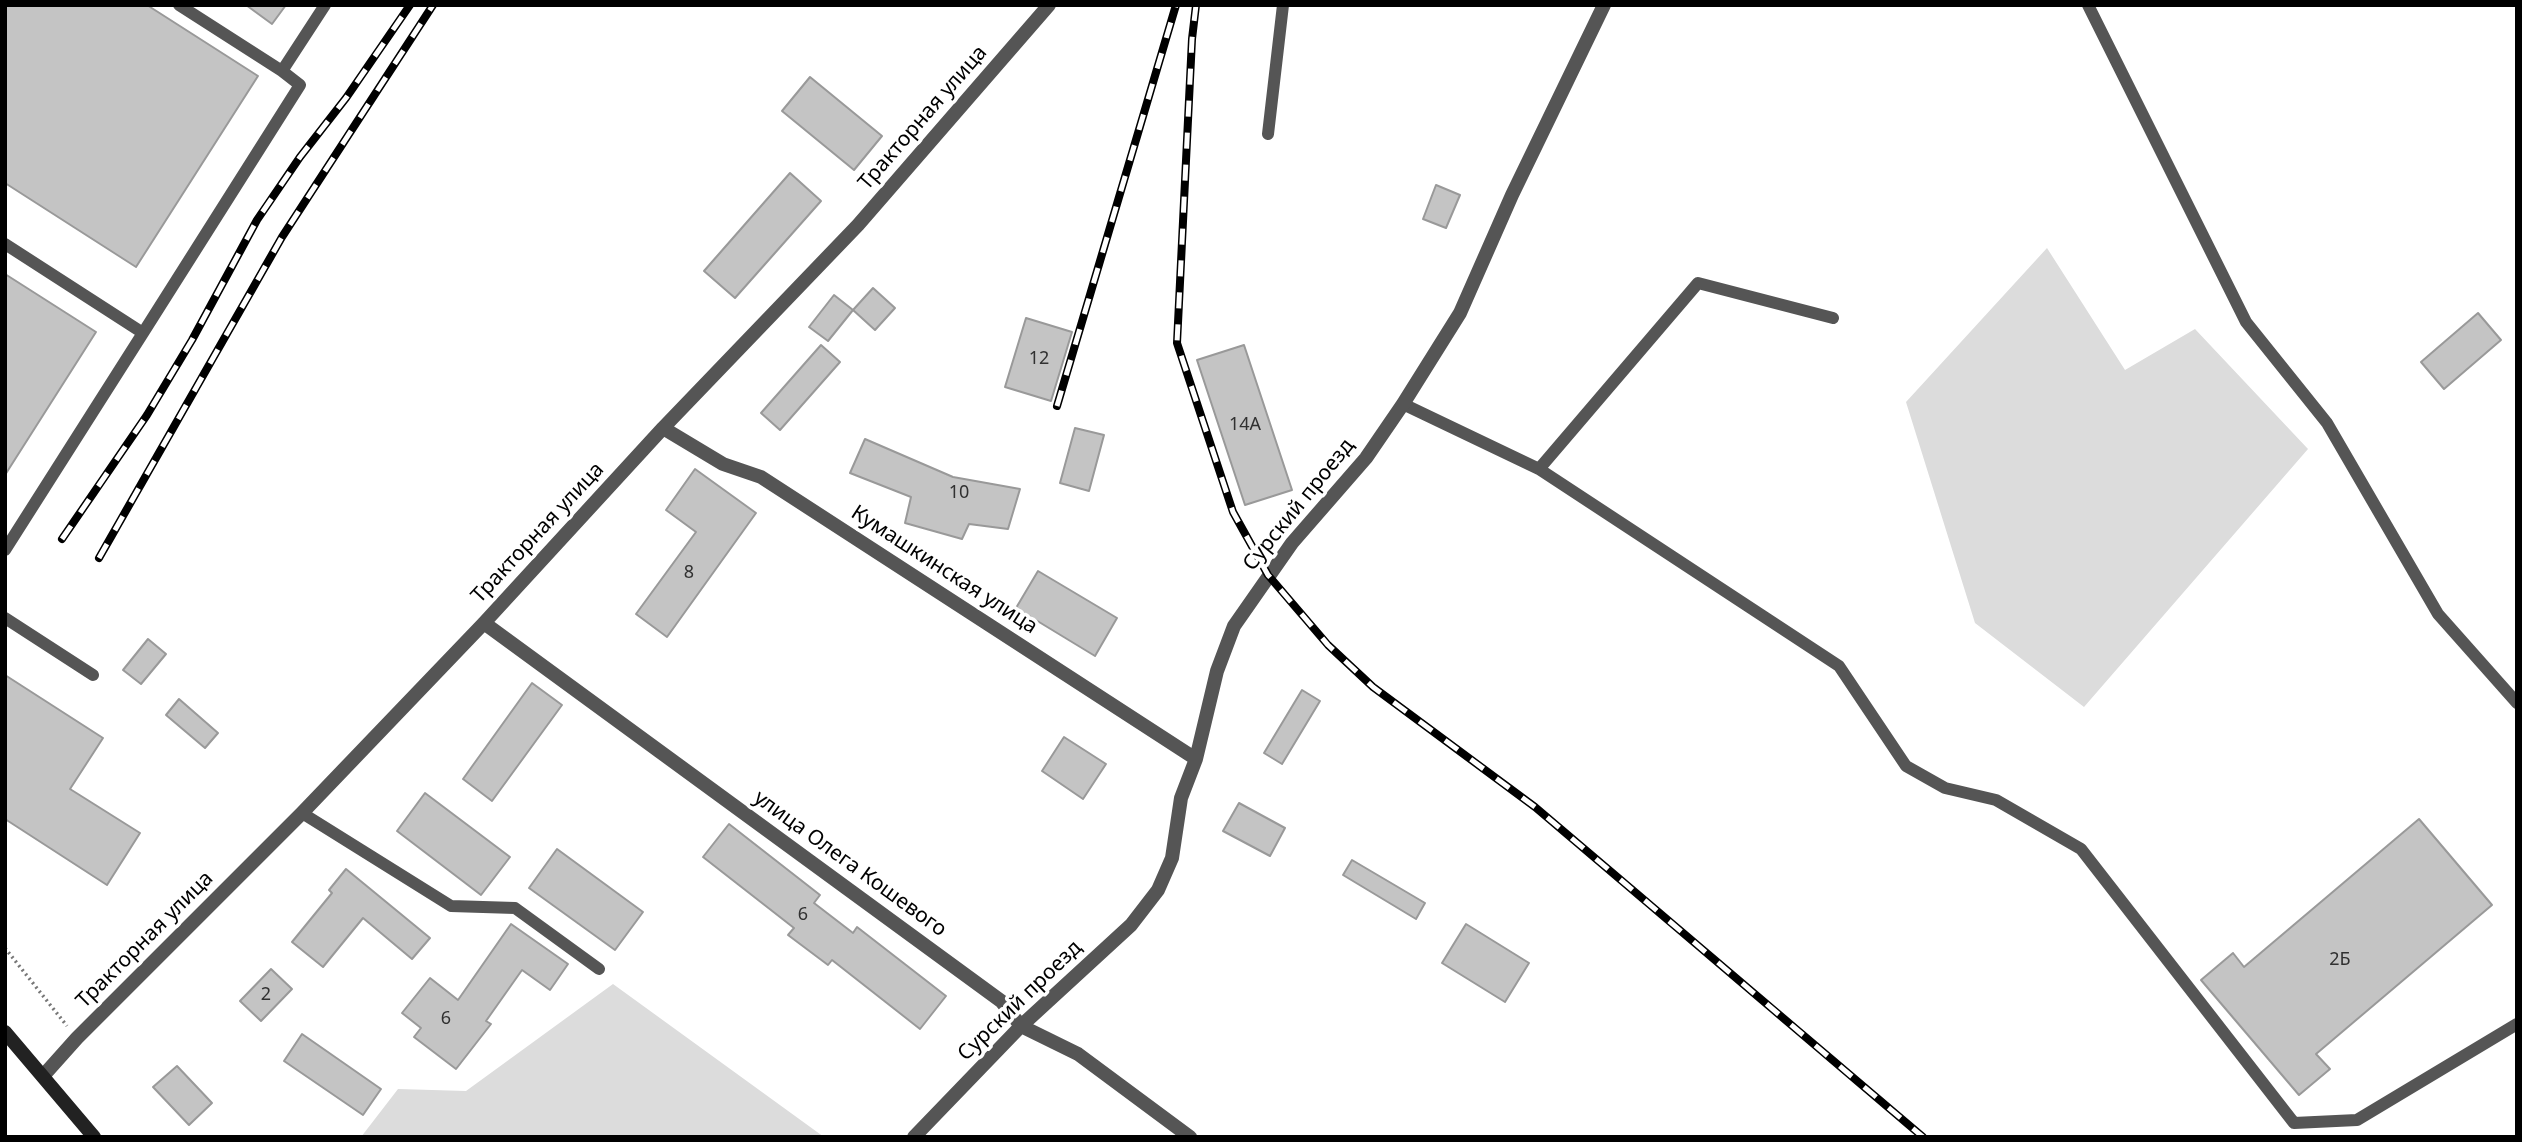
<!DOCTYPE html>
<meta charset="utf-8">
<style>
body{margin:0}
#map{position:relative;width:2522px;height:1142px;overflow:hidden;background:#fff;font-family:"Noto Sans",sans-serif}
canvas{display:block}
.frame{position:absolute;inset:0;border:7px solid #000;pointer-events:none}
</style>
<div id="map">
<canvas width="2522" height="1142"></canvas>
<div class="frame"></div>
</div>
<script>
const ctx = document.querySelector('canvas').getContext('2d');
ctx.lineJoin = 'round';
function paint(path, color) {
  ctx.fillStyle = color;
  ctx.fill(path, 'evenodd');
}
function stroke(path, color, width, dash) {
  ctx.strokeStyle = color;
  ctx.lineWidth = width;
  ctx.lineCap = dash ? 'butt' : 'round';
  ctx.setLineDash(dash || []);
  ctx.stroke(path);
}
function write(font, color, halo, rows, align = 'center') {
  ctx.font = font + ' "Noto Sans",sans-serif';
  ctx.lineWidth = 7;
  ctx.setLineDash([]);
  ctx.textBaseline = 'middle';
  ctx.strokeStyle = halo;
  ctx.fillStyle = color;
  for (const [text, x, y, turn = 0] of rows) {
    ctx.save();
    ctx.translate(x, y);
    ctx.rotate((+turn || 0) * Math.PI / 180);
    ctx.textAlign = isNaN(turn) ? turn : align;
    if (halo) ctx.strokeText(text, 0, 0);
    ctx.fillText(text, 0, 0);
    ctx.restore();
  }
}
const green = new Path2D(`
 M 2047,248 L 2125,370 L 2195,329 L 2308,449 L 2084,707 L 1975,623 L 1906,402 Z
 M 613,984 L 824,1137 L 361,1137 L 398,1089 L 466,1091 Z`);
const building = new Path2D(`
 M 5,5 L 147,5 L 258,76 L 136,267 L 5,183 Z
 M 246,5 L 286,5 L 272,24 Z
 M 810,77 L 882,136 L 854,170 L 782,111 Z
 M 790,173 L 821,201 L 735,298 L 704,271 Z
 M 1436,185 L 1460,195 L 1446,228 L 1423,219 Z
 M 5,274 L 96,332 L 5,475 Z
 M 873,288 L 895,308 L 875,330 L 853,310 Z
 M 834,295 L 853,310 L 828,341 L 809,327 Z
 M 2478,313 L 2501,340 L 2444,389 L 2421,362 Z
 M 1026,318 L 1072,332 L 1051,401 L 1005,387 Z
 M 821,345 L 840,362 L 780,430 L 761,413 Z
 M 1244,345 L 1292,490 L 1245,505 L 1197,360 Z
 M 1075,428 L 1104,435 L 1089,491 L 1060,483 Z
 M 865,439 L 953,477 L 1020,489 L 1008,529 L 969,524 L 962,539 L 905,523 L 911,497 L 850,473 Z
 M 695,469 L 756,513 L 667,637 L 636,614 L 696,532 L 666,510 Z
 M 1038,571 L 1117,618 L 1095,656 L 1016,608 Z
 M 148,639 L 166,654 L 141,684 L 123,670 Z
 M 5,675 L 103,738 L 70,789 L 140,833 L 107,885 L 5,819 Z
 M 532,683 L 562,705 L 492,801 L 463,779 Z
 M 1302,690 L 1320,701 L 1282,764 L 1264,753 Z
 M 179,699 L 218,733 L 205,748 L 166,715 Z
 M 1064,737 L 1106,764 L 1083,799 L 1042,771 Z
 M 425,793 L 510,857 L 481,895 L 397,831 Z
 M 1239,803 L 1285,828 L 1270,856 L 1223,831 Z
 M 2419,819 L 2492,905 L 2316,1054 L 2330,1069 L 2299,1095 L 2201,980 L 2233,953 L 2244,967 Z
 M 729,824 L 820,895 L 814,903 L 853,933 L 857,927 L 946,996 L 920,1029 L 832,960 L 828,965 L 788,935 L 794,928 L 703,857 Z
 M 557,849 L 643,912 L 615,950 L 529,888 Z
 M 1352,860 L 1425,903 L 1416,919 L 1343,875 Z
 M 346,869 L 430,938 L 412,959 L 363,918 L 323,967 L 292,942 L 332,893 L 329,890 Z
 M 511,924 L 568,964 L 550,990 L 522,970 L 486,1021 L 491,1024 L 456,1069 L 414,1037 L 421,1028 L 402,1013 L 430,978 L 458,1000 Z
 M 1466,924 L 1529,963 L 1505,1002 L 1442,963 Z
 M 271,969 L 292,989 L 261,1021 L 240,1001 Z
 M 302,1034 L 381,1089 L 363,1115 L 284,1061 Z
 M 177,1066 L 212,1103 L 189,1125 L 153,1087 Z`);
const path = new Path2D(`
 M 5,948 L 67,1026`);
const service = new Path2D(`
 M 179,5 L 282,71
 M 2088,5 L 2246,322 L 2327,423 L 2438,614 L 2517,703
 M 1268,134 L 1283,5
 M 5,244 L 143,333 L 5,550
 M 143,333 L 300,85 L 282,71 L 325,5
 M 1403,404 L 1539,469 L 1839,666 L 1906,766 L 1945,788 L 1996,800 L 2081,849 L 2294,1123 L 2357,1120 L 2517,1024
 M 1539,469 L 1698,283 L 1833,318
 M 5,618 L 93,675
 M 302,813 L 451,906 L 515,908 L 599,969`);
const minor = new Path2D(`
 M 663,428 L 723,464 L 761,477 L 1196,759
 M 484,623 L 1001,1001 L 1021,1026 L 1078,1054 L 1190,1137
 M 43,1076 L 77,1038 L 302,813 L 484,623 L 663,428 L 858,225 L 1049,5
 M 914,1137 L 1021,1026 L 1131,925 L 1158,890 L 1172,858 L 1181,798 L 1196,759 L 1217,671 L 1234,626 L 1292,543 L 1366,458 L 1403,404 L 1460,313 L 1512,195 L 1604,5`);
const secondary = new Path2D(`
 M 5,1032 L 94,1137`);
const rail = new Path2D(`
 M 1196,5 L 1192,39 L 1177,343 L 1233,512 L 1268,575 L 1328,645 L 1373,687 L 1535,807 L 1923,1137
 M 1057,406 L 1176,5
 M 62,539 L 147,415 L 192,340 L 257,220 L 300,157 L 346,98 L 410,5
 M 99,558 L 282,237 L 433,5`);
const numberNames = [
 ["12",1039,359],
 ["14А",1245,425],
 ["10",959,493],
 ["8",689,573],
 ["6",803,915],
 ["2Б",2340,960],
 ["2",266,995],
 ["6",446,1019]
];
const streetNames = [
 ["Тракторная улица",923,118,-49],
 ["Сурский проезд",1299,505,-51],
 ["Тракторная улица",538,533,-47],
 ["Кумашкинская улица",944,570,33],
 ["улица Олега Кошевого",850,864,36],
 ["Тракторная улица",145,940,-45],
 ["Сурский проезд",1020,1001,-44]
];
paint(green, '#dcdcdc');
paint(building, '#c4c4c4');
stroke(building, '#999', 2);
stroke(path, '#777', 3.5, [2, 3.5]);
stroke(service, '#555', 12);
stroke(minor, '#555', 14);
stroke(secondary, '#222', 14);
stroke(rail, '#000', 8);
stroke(rail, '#fff', 5, [16]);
write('18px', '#313131', null, numberNames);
write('21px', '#000', '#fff', streetNames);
</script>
